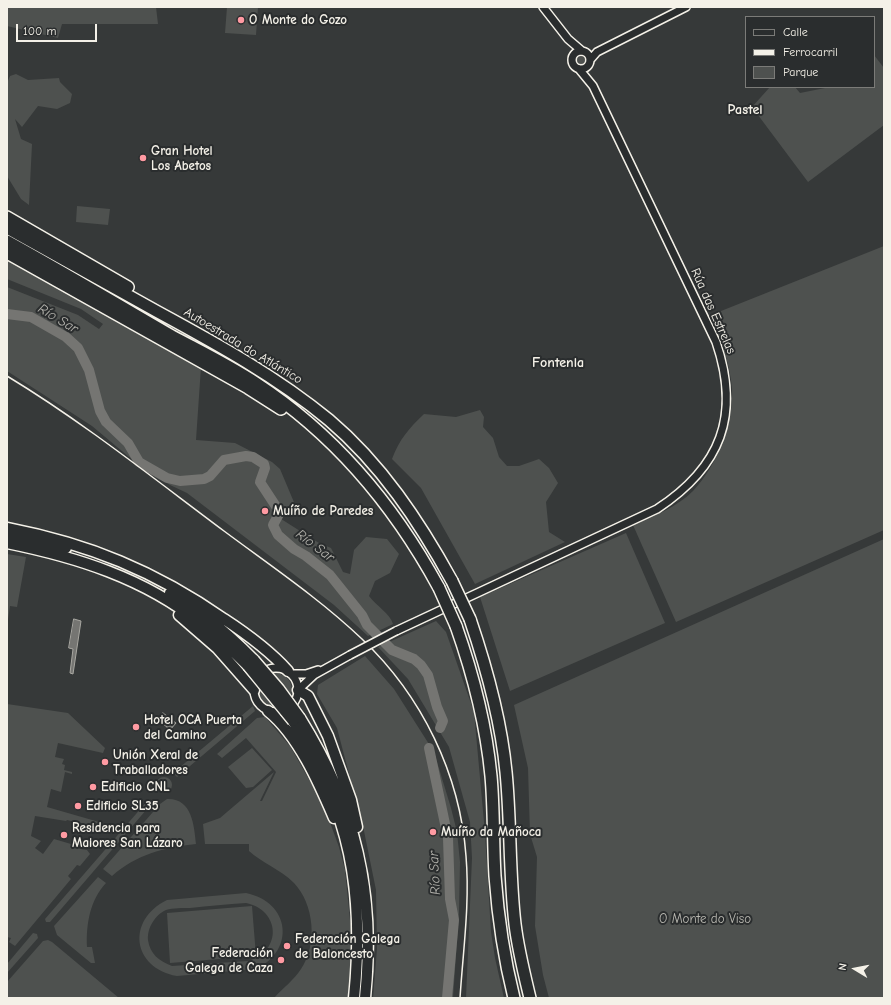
<!DOCTYPE html>
<meta charset="utf-8">
<style>
body{margin:0}
#map{position:relative;width:891px;height:1005px;overflow:hidden;background:#363939;font-family:"Comic Neue",sans-serif}
canvas{display:block}
.frame{position:absolute;inset:0;border:8px solid #f4f1e8;pointer-events:none}
.legend{position:absolute;left:745px;top:16px;width:130px;height:72px;box-sizing:border-box;background:#2a2d2e;border:1px solid #7b7b78;margin:0;padding:5px 7px;list-style:none;font-size:12px;color:#f4f1e8}
.legend li{display:flex;align-items:center;gap:8px;height:20px}
.legend b{width:20px;border:1px solid #7b7b78}
.north{position:absolute;left:835px;top:949px;width:40px;height:40px;-webkit-text-stroke:3px #2a2d2e;paint-order:stroke;rotate:280deg;font-size:11px;font-weight:700;line-height:16px;text-align:center;color:#f4f1e8}
.north::after{content:'';display:block;margin:auto;width:14px;height:18px;background:#f4f1e8;clip-path:polygon(50% 0,100% 100%,50% 72%,0 100%)}
.scale{position:absolute;left:16px;top:24px;width:81px;height:18px;box-sizing:border-box;border:2px solid #f4f1e8;border-top:0;padding-left:5px;font-size:12px;line-height:14px;white-space:nowrap;color:#f4f1e8;-webkit-text-stroke:3px #2a2d2e;paint-order:stroke}
</style>
<div id="map">
<canvas width="891" height="1005"></canvas>
<div class="frame"></div>
<ul class="legend">
<li><b style="height:5px;background:#2a2d2e"></b>Calle</li>
<li><b style="height:5px;background:#f4f1e8"></b>Ferrocarril</li>
<li><b style="height:11px;background:#4e514f"></b>Parque</li>
</ul>
<div class="north">N</div>
<div class="scale">100 m</div>
</div>
<script>
const ctx = document.querySelector('canvas').getContext('2d');
ctx.lineJoin = 'round';
function paint(path, color) {
  ctx.fillStyle = color;
  ctx.fill(path, 'evenodd');
}
function stroke(path, color, width, dash) {
  ctx.strokeStyle = color;
  ctx.lineWidth = width;
  ctx.lineCap = dash ? 'butt' : 'round';
  ctx.setLineDash(dash || []);
  ctx.stroke(path);
}
function write(font, color, halo, rows, align = 'center') {
  ctx.font = font + ' "Comic Neue",sans-serif';
  ctx.lineWidth = 4;
  ctx.setLineDash([]);
  ctx.textBaseline = 'middle';
  ctx.strokeStyle = halo;
  ctx.fillStyle = color;
  for (const [text, x, y, turn = 0] of rows) {
    ctx.save();
    ctx.translate(x, y);
    ctx.rotate((+turn || 0) * Math.PI / 180);
    ctx.textAlign = isNaN(turn) ? turn : align;
    if (halo) ctx.strokeText(text, 0, 0);
    ctx.fillText(text, 0, 0);
    ctx.restore();
  }
}
const green = new Path2D(`
 M 7,7 L 156,7 L 158,24 L 62,24 L 58,38 L 7,26 Z
 M 227,7 L 258,7 L 256,35 L 225,33 Z
 M574 60a6 6 0 1 1 12 0a6 6 0 1 1-12 0Z
 M 874,55 L 884,68 L 884,125 L 808,182 L 752,107 L 770,87 L 795,87 L 800,93 L 830,87 L 874,87 Z
 M 16,74 L 28,80 L 59,78 L 60,82 L 72,94 L 70,103 L 57,109 L 38,106 L 22,127 L 15,119 L 21,139 L 32,144 L 29,205 L 21,199 L 7,176 L 7,83 L 10,76 Z
 M 77,206 L 110,209 L 108,225 L 76,222 Z
 M 884,246 L 884,530 L 676,622 L 633,525 C 654,516 677,507 693,491 C 717,466 734,422 732,388 C 730,363 720,338 711,315 Z
 M 7,257 L 144,336 L 201,367 L 196,440 L 235,443 L 272,462 L 280,469 L 296,507 L 278,517 L 319,543 L 331,548 L 343,572 L 350,574 L 354,550 L 366,537 L 387,539 L 399,554 L 390,573 L 375,581 L 369,596 C 376,606 390,613 393,624 L 368,636 L 334,605 L 187,493 L 170,485 L 129,457 L 92,426 L 7,371 L 7,287 L 78,315 L 99,329 L 103,324 L 81,309 L 7,279 Z
 M 480,410 L 484,417 L 483,427 L 493,438 L 499,457 L 507,466 L 519,466 L 539,459 L 549,468 L 558,483 L 546,502 L 549,532 L 565,542 L 475,584 L 421,488 L 392,459 C 399,440 409,428 424,414 L 456,417 Z
 M 626,533 L 665,623 L 510,691 L 480,597 Z
 M 884,539 L 884,998 L 549,998 L 543,975 L 535,926 L 537,857 L 530,834 L 528,768 L 514,705 Z
 M 7,554 L 26,557 L 17,607 L 10,606 L 7,626 Z
 M 436,621 L 446,632 L 474,712 L 485,833 L 491,932 L 495,958 L 504,998 L 466,998 L 472,858 L 470,822 L 449,747 L 408,679 L 378,647 Z
 M 365,656 L 394,689 L 434,752 L 451,808 L 457,832 L 460,862 L 459,913 L 453,998 L 373,998 L 377,949 L 376,890 L 364,831 L 337,728 L 317,694 L 318,685 Z
 M258 690a17 17 0 1 1 34 0a17 17 0 1 1-34 0Z
 M 7,704 L 68,713 L 105,748 L 103,753 L 58,743 L 55,757 L 64,759 L 62,764 L 65,765 L 64,770 L 72,772 L 72,774 L 65,772 L 61,792 L 51,789 L 47,807 L 106,824 L 105,829 L 67,820 L 66,821 L 35,816 L 31,836 L 41,841 L 35,848 L 43,854 L 54,839 L 71,844 L 80,849 L 87,850 L 90,854 L 80,866 L 77,865 L 68,876 L 71,879 L 15,946 L 9,942 L 11,938 L 7,937 Z
 M 253,706 L 255,711 L 177,777 L 173,773 Z
 M 265,717 L 290,746 L 324,806 L 339,847 L 345,870 L 352,940 L 348,998 L 274,998 C 283,988 294,980 301,969 C 318,944 314,904 294,883 C 280,869 262,863 249,851 L 249,844 L 205,844 L 203,824 L 220,818 L 274,772 L 260,801 L 262,801 L 276,772 L 246,738 L 222,758 L 217,754 L 257,718 Z
 M 252,748 L 272,770 L 253,787 L 246,788 L 228,767 Z
 M156 785a8 8 0 1 1 16 0a8 8 0 1 1-16 0Z
 M 149,799 L 153,802 L 50,922 L 46,922 L 45,919 Z
 M 167,799 C 192,798 194,825 196,844 C 163,848 137,854 112,876 L 103,869 L 160,804 Z
 M 98,877 L 106,883 C 90,900 86,924 87,947 L 92,947 L 95,963 L 91,963 L 57,935 L 54,926 Z
 M 246,893 C 290,902 296,950 256,969 L 177,976 C 132,968 126,920 167,900 ZM 246,903 C 280,910 283,951 248,961 L 172,966 C 159,961 150,954 148,940 C 147,928 155,915 166,910 C 173,908 183,908 190,908 C 209,906 227,904 246,903 Z
 M 252,906 L 256,956 L 170,963 L 167,913 Z
 M 33,933 L 37,934 L 38,938 L 7,973 L 7,964 Z
 M 48,940 L 52,942 L 119,998 L 7,998 L 7,982 L 43,941 Z`);
const water = new Path2D(`
 M 74,619 L 81,621 L 73,674 L 70,673 L 73,649 L 69,648 Z
 M 163,713 L 176,723 L 170,730 L 158,719 Z`);
const river = new Path2D(`
 M 7,314 L 31,317 L 66,337 L 78,348 L 89,370 L 100,411 L 106,422 L 128,443 L 139,462 L 167,478 L 180,481 L 204,479 L 210,476 L 224,460 L 246,456 L 253,457 L 264,464 L 265,468 L 260,482 L 279,511 L 279,514 L 273,525 L 278,535 L 294,549 L 306,556 L 330,575 L 362,615 L 367,625 L 392,650 L 414,659 L 421,665 L 428,675 L 437,707 L 443,721 L 440,728
 M 429,748 L 448,838 L 450,899 L 454,920 L 447,998`);
const tertiary = new Path2D(`
 M 543,7 L 568,39 L 582,51
 M572 60a9 9 0 1 1 18 0a9 9 0 1 1-18 0Z
 M 590,60 L 597,52 L 686,7
 M 396,631 L 657,509 C 721,467 741,415 716,342 L 593,86 L 579,69
 M254 690a22 22 0 1 1 44 0a22 22 0 1 1-44 0Z
 M 291,674 L 306,674 L 318,670
 M 298,690 L 314,675 L 350,655`);
const trunk = new Path2D(`
 M 7,528 C 89,544 155,571 224,619 C 247,634 270,651 288,671
 M 7,535 L 66,548
 M 7,543 C 76,557 144,578 200,623 C 217,636 233,651 248,666
 M 170,593 C 201,610 229,635 254,660
 M 179,615 L 217,648 L 254,690
 M 298,690 L 308,696 L 328,736 L 351,800 L 357,827
 M 268,711 C 298,735 319,783 334,818
 M 300,718 C 356,808 376,893 365,998
 M 293,721 C 350,812 365,891 354,998`);
const motorway = new Path2D(`
 M 7,217 L 128,287
 M 7,228 C 57,256 107,284 158,312 C 217,344 277,377 329,420 C 381,464 419,521 452,581
 M 7,241 C 63,272 117,304 172,336 C 200,351 229,365 256,383 C 334,434 395,507 439,588
 M 7,253 L 248,388 L 281,409
 M 470,619 C 487,669 501,719 506,772 C 511,822 509,873 515,924 C 518,949 524,973 530,998
 M 456,626 C 473,674 486,724 491,776 C 494,809 493,842 495,876 C 498,917 504,958 514,998`);
const rail = new Path2D(`
 M 7,376 C 83,422 153,478 224,531 C 271,566 320,599 362,639 C 422,696 460,774 466,856 C 470,904 463,951 460,998`);
const tertiaryBridge = new Path2D(`
 M 350,655 L 396,631`);
const trunkBridge = new Path2D(`
 M 254,660 L 279,689 L 300,718
 M 248,666 L 293,721`);
const motorwayBridge = new Path2D(`
 M 452,581 L 470,619
 M 439,588 L 456,626`);
const markers = [
 [241,20,4,"#ff9aa2"],
 [143,158,4,"#ff9aa2"],
 [265,511,4,"#ff9aa2"],
 [136,727,4,"#ff9aa2"],
 [105,762,4,"#ff9aa2"],
 [93,787,4,"#ff9aa2"],
 [78,806,4,"#ff9aa2"],
 [433,832,4,"#ff9aa2"],
 [64,835,4,"#ff9aa2"],
 [287,946,4,"#ff9aa2"],
 [281,960,4,"#ff9aa2"]
];
const poiNames = [
 ["O Monte do Gozo",249,20],
 ["Gran Hotel",151,151],
 ["Los Abetos",151,166],
 ["Muíño de Paredes",273,511],
 ["Hotel OCA Puerta",144,720],
 ["del Camino",144,735],
 ["Unión Xeral de",113,755],
 ["Traballadores",113,770],
 ["Edificio CNL",101,787],
 ["Edificio SL35",86,806],
 ["Residencia para",72,828],
 ["Maiores San Lázaro",72,843],
 ["Muíño da Mañoca",441,832],
 ["Federación Galega",295,939],
 ["de Baloncesto",295,954],
 ["Federación",273,953,"right"],
 ["Galega de Caza",273,968,"right"]
];
const streetNames = [
 ["Rúa das Estrelas",713,311,66],
 ["Autoestrada do Atlántico",243,346,31]
];
const parkNames = [
 ["O Monte do Viso",705,919]
];
const neighbourhoodNames = [
 ["Pastel",745,110],
 ["Fontenla",558,363]
];
const waterNames = [
 ["Río Sar",58,319,31],
 ["Río Sar",315,546,37],
 ["Río Sar",435,873,-93]
];
paint(green, '#4e514f');
paint(water, '#757572');
stroke(water, '#a8a7a1', 1);
stroke(river, '#757572', 10);
stroke(tertiary, '#f4f1e8', 10);
stroke(trunk, '#f4f1e8', 13);
stroke(motorway, '#f4f1e8', 14);
stroke(tertiary, '#2a2d2e', 7);
stroke(trunk, '#2a2d2e', 10);
stroke(motorway, '#2a2d2e', 11);
stroke(rail, '#f4f1e8', 1.5);
stroke(tertiaryBridge, '#f4f1e8', 10, []);
stroke(trunkBridge, '#f4f1e8', 13, []);
stroke(motorwayBridge, '#f4f1e8', 14, []);
stroke(tertiaryBridge, '#2a2d2e', 7);
stroke(trunkBridge, '#2a2d2e', 10);
stroke(motorwayBridge, '#2a2d2e', 11);
for (const [x, y, r, color] of markers) {
  const dot = new Path2D();
  dot.arc(x, y, r, 0, 2 * Math.PI);
  ctx.fillStyle = color;
  ctx.fill(dot);
  stroke(dot, '#2a2d2e', 1.5);
}
write('bold 13px', '#f4f1e8', '#2a2d2e', poiNames, 'left');
write('13px', '#f4f1e8', '#2a2d2e', streetNames);
write('13px', '#bab9b2', '#2a2d2e', parkNames);
write('bold 14px', '#f4f1e8', '#2a2d2e', neighbourhoodNames);
write('italic 14px', '#b4b3ad', '#2a2d2e', waterNames);
</script>
